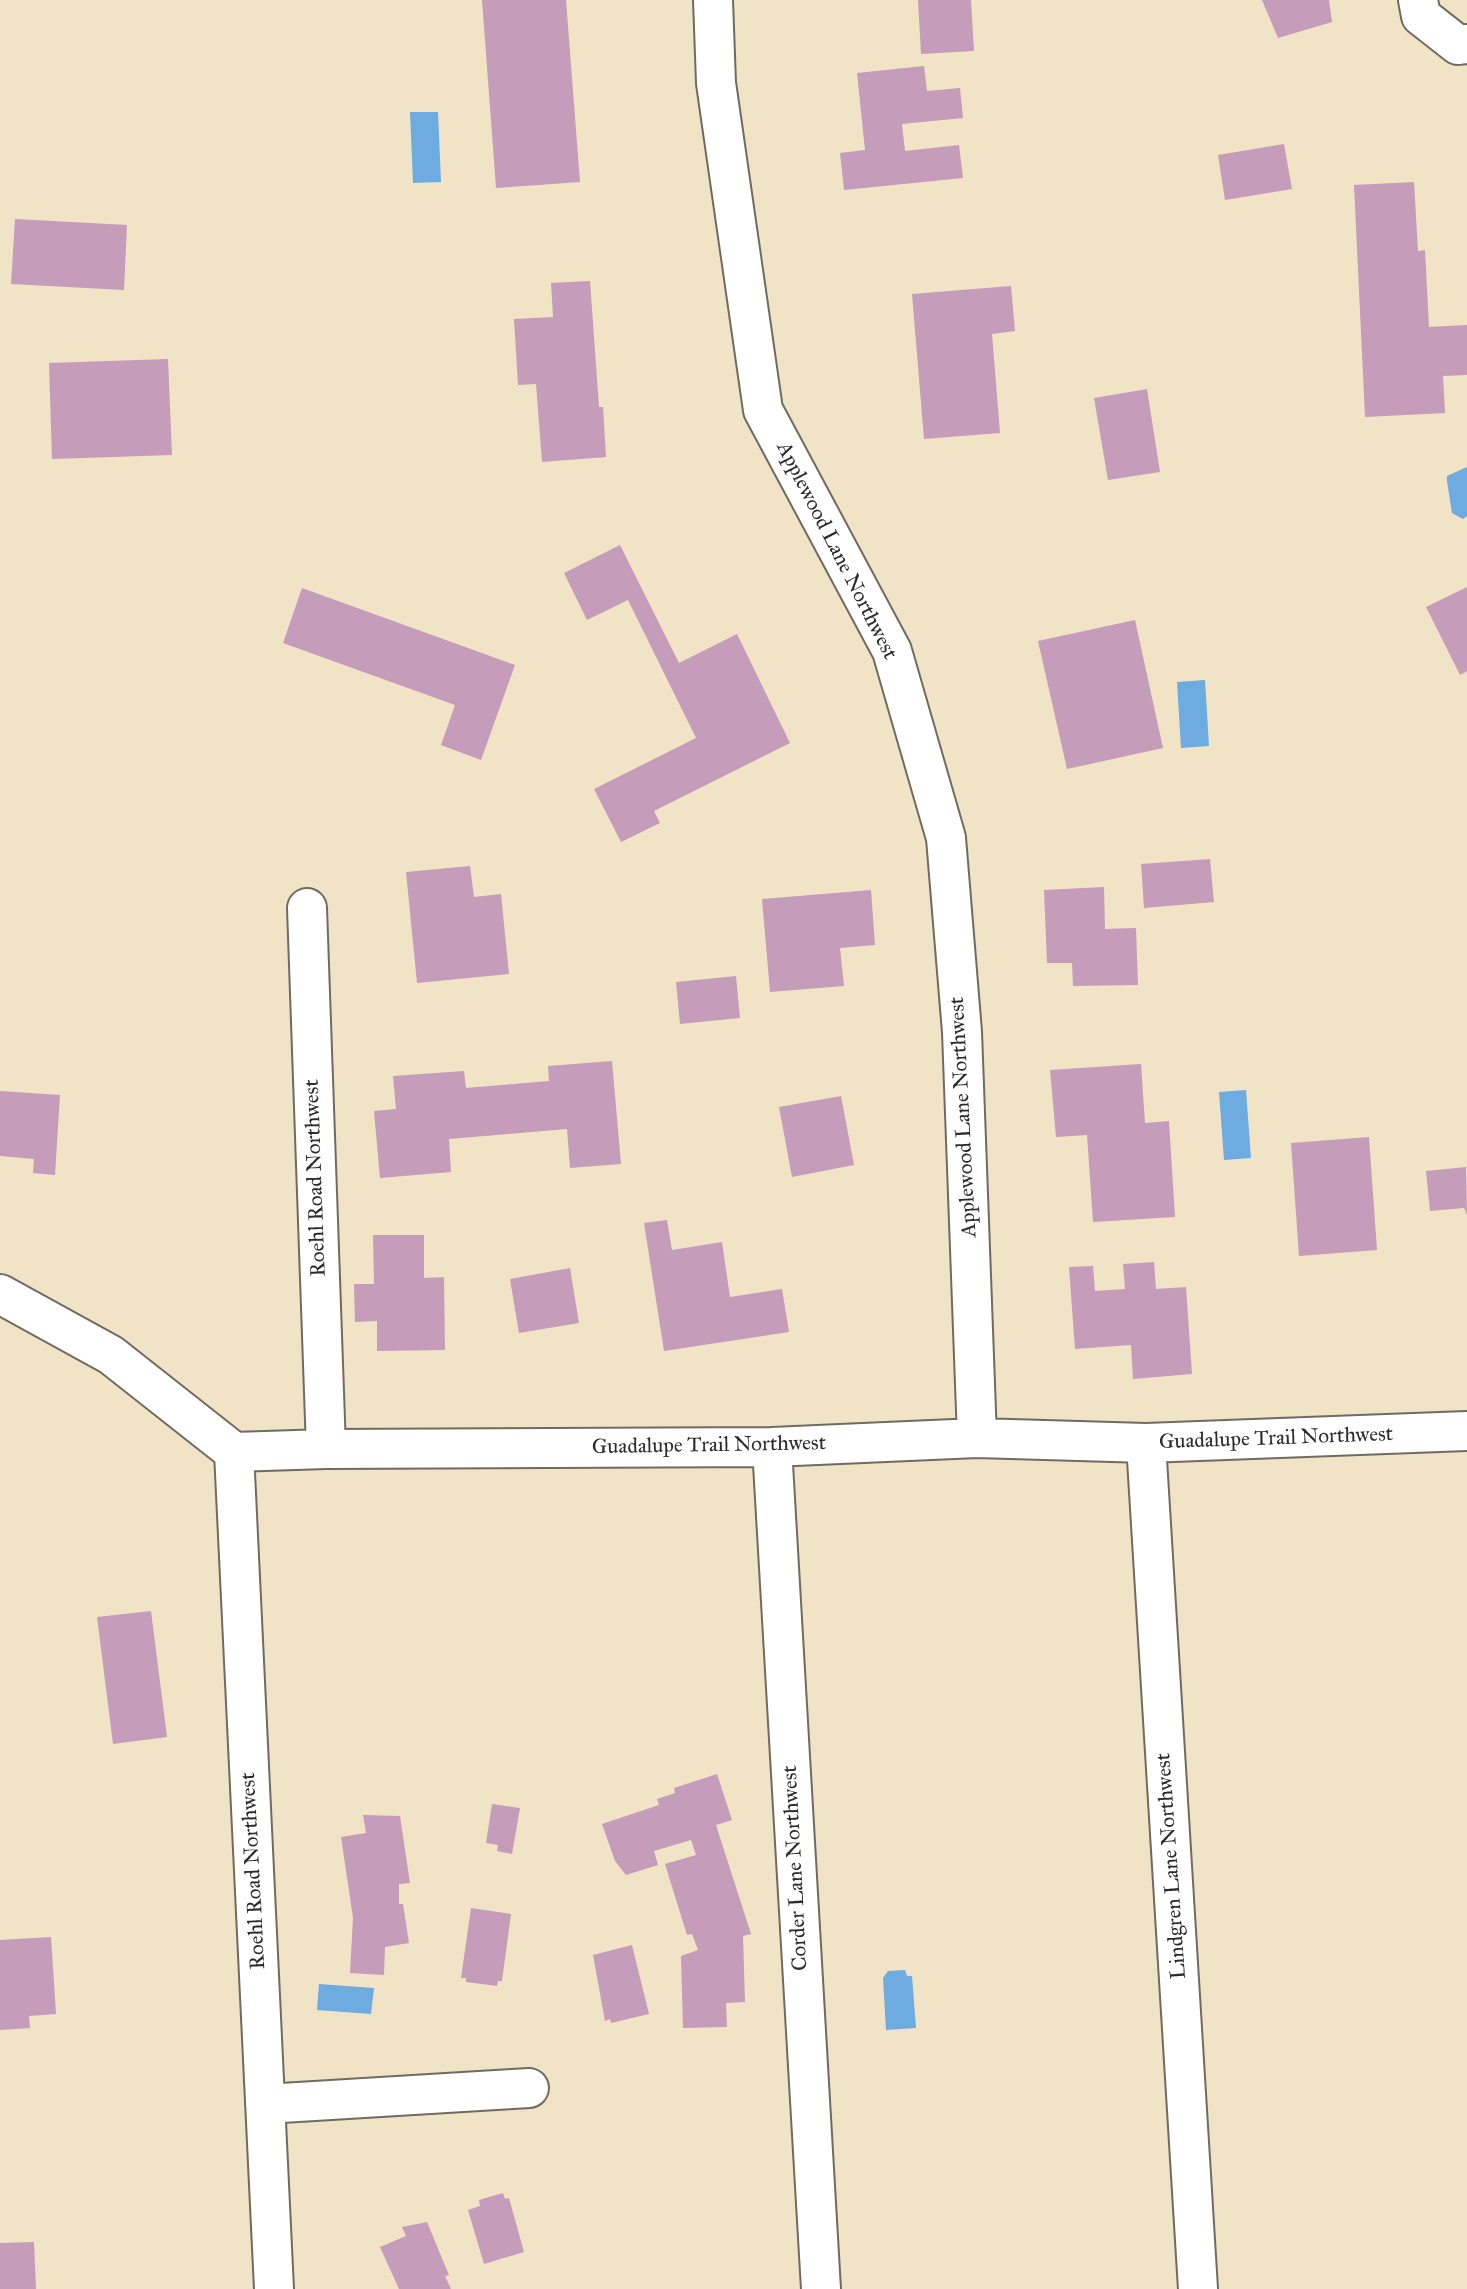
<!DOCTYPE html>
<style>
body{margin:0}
canvas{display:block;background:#f0e3c6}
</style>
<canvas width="1467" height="2289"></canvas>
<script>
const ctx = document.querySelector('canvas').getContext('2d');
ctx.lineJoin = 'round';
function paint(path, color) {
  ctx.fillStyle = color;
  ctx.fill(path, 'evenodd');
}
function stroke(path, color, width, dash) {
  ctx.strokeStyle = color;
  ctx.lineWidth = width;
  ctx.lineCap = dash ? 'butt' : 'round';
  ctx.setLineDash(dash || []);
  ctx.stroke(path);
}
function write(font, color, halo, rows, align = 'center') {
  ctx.font = font + ' "IM FELL Great Primer",serif';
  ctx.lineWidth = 6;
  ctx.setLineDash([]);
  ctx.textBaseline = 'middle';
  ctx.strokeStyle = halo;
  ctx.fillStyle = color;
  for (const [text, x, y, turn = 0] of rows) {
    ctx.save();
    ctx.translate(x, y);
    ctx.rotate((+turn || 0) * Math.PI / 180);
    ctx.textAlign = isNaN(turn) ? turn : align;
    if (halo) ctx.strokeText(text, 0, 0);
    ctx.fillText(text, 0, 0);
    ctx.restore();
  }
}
const water = new Path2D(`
 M 410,112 L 438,112 L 441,182 L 413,183 Z
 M 1467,467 L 1467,516 L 1463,519 L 1452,513 L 1447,481 L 1447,476 Z
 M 1205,680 L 1209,746 L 1181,748 L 1177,682 Z
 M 1246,1090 L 1251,1158 L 1224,1160 L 1219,1092 Z
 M 905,1970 L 907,1976 L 912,1976 L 916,2028 L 886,2030 L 883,1978 L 888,1971 Z
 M 319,1984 L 374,1988 L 371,2014 L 317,2010 Z`);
const building = new Path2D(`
 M 482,0 L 566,0 L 580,182 L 496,188 Z
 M 918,0 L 971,0 L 974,51 L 921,54 Z
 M 1262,0 L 1329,0 L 1332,22 L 1278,38 Z
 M 924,66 L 927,91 L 960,88 L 963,118 L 902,124 L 905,151 L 959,145 L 963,178 L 844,190 L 840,153 L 865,150 L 857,73 Z
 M 1284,144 L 1292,189 L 1225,200 L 1218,155 Z
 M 1414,182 L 1418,251 L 1425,250 L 1429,327 L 1467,325 L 1467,375 L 1443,376 L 1445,413 L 1365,417 L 1354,185 Z
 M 15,219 L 127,225 L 124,290 L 11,284 Z
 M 590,281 L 599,407 L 603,407 L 606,457 L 542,462 L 536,384 L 518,385 L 514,319 L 553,317 L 551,283 Z
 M 1011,286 L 1015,331 L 992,334 L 1000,433 L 924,439 L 912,294 Z
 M 168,359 L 172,455 L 52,459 L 49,363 Z
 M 1147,389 L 1160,472 L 1108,480 L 1094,398 Z
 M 620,545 L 679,663 L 737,634 L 790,743 L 654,811 L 660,823 L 621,842 L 594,789 L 696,738 L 628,600 L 587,620 L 564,573 Z
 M 1467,587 L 1467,671 L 1460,675 L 1426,607 Z
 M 302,588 L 515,665 L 481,760 L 441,745 L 455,705 L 283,643 Z
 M 1135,620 L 1163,748 L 1067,769 L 1038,641 Z
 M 1210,859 L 1214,902 L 1144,908 L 1141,864 Z
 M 470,866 L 474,897 L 501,894 L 509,974 L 417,983 L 406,872 Z
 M 1104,887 L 1105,929 L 1136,928 L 1138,985 L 1073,986 L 1072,963 L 1047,963 L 1044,890 Z
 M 871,890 L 875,945 L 840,948 L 844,986 L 770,992 L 762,899 Z
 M 736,976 L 740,1018 L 680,1024 L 676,982 Z
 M 612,1061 L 621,1164 L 570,1168 L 567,1129 L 449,1139 L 451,1172 L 380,1178 L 374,1111 L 396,1109 L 393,1076 L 464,1071 L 466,1088 L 549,1081 L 548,1066 Z
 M 1141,1064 L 1145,1123 L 1169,1121 L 1175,1217 L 1093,1222 L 1087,1135 L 1056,1137 L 1050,1070 Z
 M 0,1091 L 60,1095 L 55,1175 L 33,1173 L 34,1159 L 0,1156 Z
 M 841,1096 L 854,1165 L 792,1177 L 779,1107 Z
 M 1369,1137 L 1377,1250 L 1299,1256 L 1291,1143 Z
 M 1466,1167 L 1467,1215 L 1464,1208 L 1430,1211 L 1426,1171 Z
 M 667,1220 L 672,1250 L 722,1242 L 730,1297 L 782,1289 L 789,1332 L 664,1351 L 644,1223 Z
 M 373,1235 L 424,1235 L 424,1278 L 444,1277 L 445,1350 L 377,1351 L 377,1321 L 355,1322 L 354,1284 L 374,1284 Z
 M 1154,1262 L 1156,1289 L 1186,1287 L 1192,1374 L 1133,1379 L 1131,1345 L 1075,1349 L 1069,1267 L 1093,1266 L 1095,1291 L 1125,1289 L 1123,1264 Z
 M 570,1268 L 579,1323 L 519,1333 L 510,1279 Z
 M 151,1611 L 167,1737 L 113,1744 L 97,1617 Z
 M 717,1774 L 732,1820 L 716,1825 L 751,1934 L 743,1936 L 745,2002 L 726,2003 L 727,2027 L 683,2028 L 681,1956 L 698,1950 L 692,1934 L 687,1935 L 665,1864 L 696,1855 L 691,1840 L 654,1851 L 658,1865 L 626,1875 L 615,1861 L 602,1824 L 659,1805 L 657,1799 L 675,1793 L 674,1788 Z
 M 492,1804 L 520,1808 L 512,1854 L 497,1851 L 498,1845 L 486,1843 Z
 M 363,1815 L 400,1816 L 410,1883 L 399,1884 L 399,1904 L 403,1904 L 409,1943 L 385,1947 L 384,1975 L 350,1973 L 353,1918 L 341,1837 L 366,1833 Z
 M 471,1908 L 511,1914 L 502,1981 L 498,1981 L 497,1986 L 466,1982 L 466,1978 L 461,1978 Z
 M 51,1937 L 56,2014 L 29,2016 L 30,2028 L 0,2030 L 0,1940 Z
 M 632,1945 L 649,2014 L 611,2023 L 610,2019 L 605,2021 L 593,1955 Z
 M 503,2193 L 505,2199 L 509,2198 L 524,2252 L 484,2264 L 468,2210 L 480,2206 L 479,2200 Z
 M 427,2222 L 449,2275 L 445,2276 L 451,2289 L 399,2289 L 380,2247 L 406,2236 L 402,2227 Z
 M 34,2242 L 36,2289 L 0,2289 L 0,2243 Z`);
const minor = new Path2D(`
 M 713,0 L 716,83 L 763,410 L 892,651 L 946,838 L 962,1032 L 977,1438
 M 1418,0 L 1421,16 L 1458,45 L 1467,44
 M 307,908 L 326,1449
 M 0,1294 L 111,1355 L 234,1452 L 326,1449 L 772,1447 L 977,1438 L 1146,1443 L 1467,1431
 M 1146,1443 L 1198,2289
 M 772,1447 L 821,2289
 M 234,1452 L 274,2289
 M 265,2104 L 529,2088`);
const streetNames = [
 ["Applewood Lane Northwest",836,551,63],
 ["Applewood Lane Northwest",964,1117,-93],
 ["Roehl Road Northwest",316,1178,-92],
 ["Guadalupe Trail Northwest",1276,1439,-2],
 ["Guadalupe Trail Northwest",709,1446,-1],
 ["Lindgren Lane Northwest",1172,1866,-94],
 ["Corder Lane Northwest",796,1868,-93],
 ["Roehl Road Northwest",254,1871,-93]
];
paint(water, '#6eabe0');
paint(building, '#c59cb9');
stroke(minor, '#706b61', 42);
stroke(minor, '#fff', 38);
write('21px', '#2b2b2b', '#fff', streetNames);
</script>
